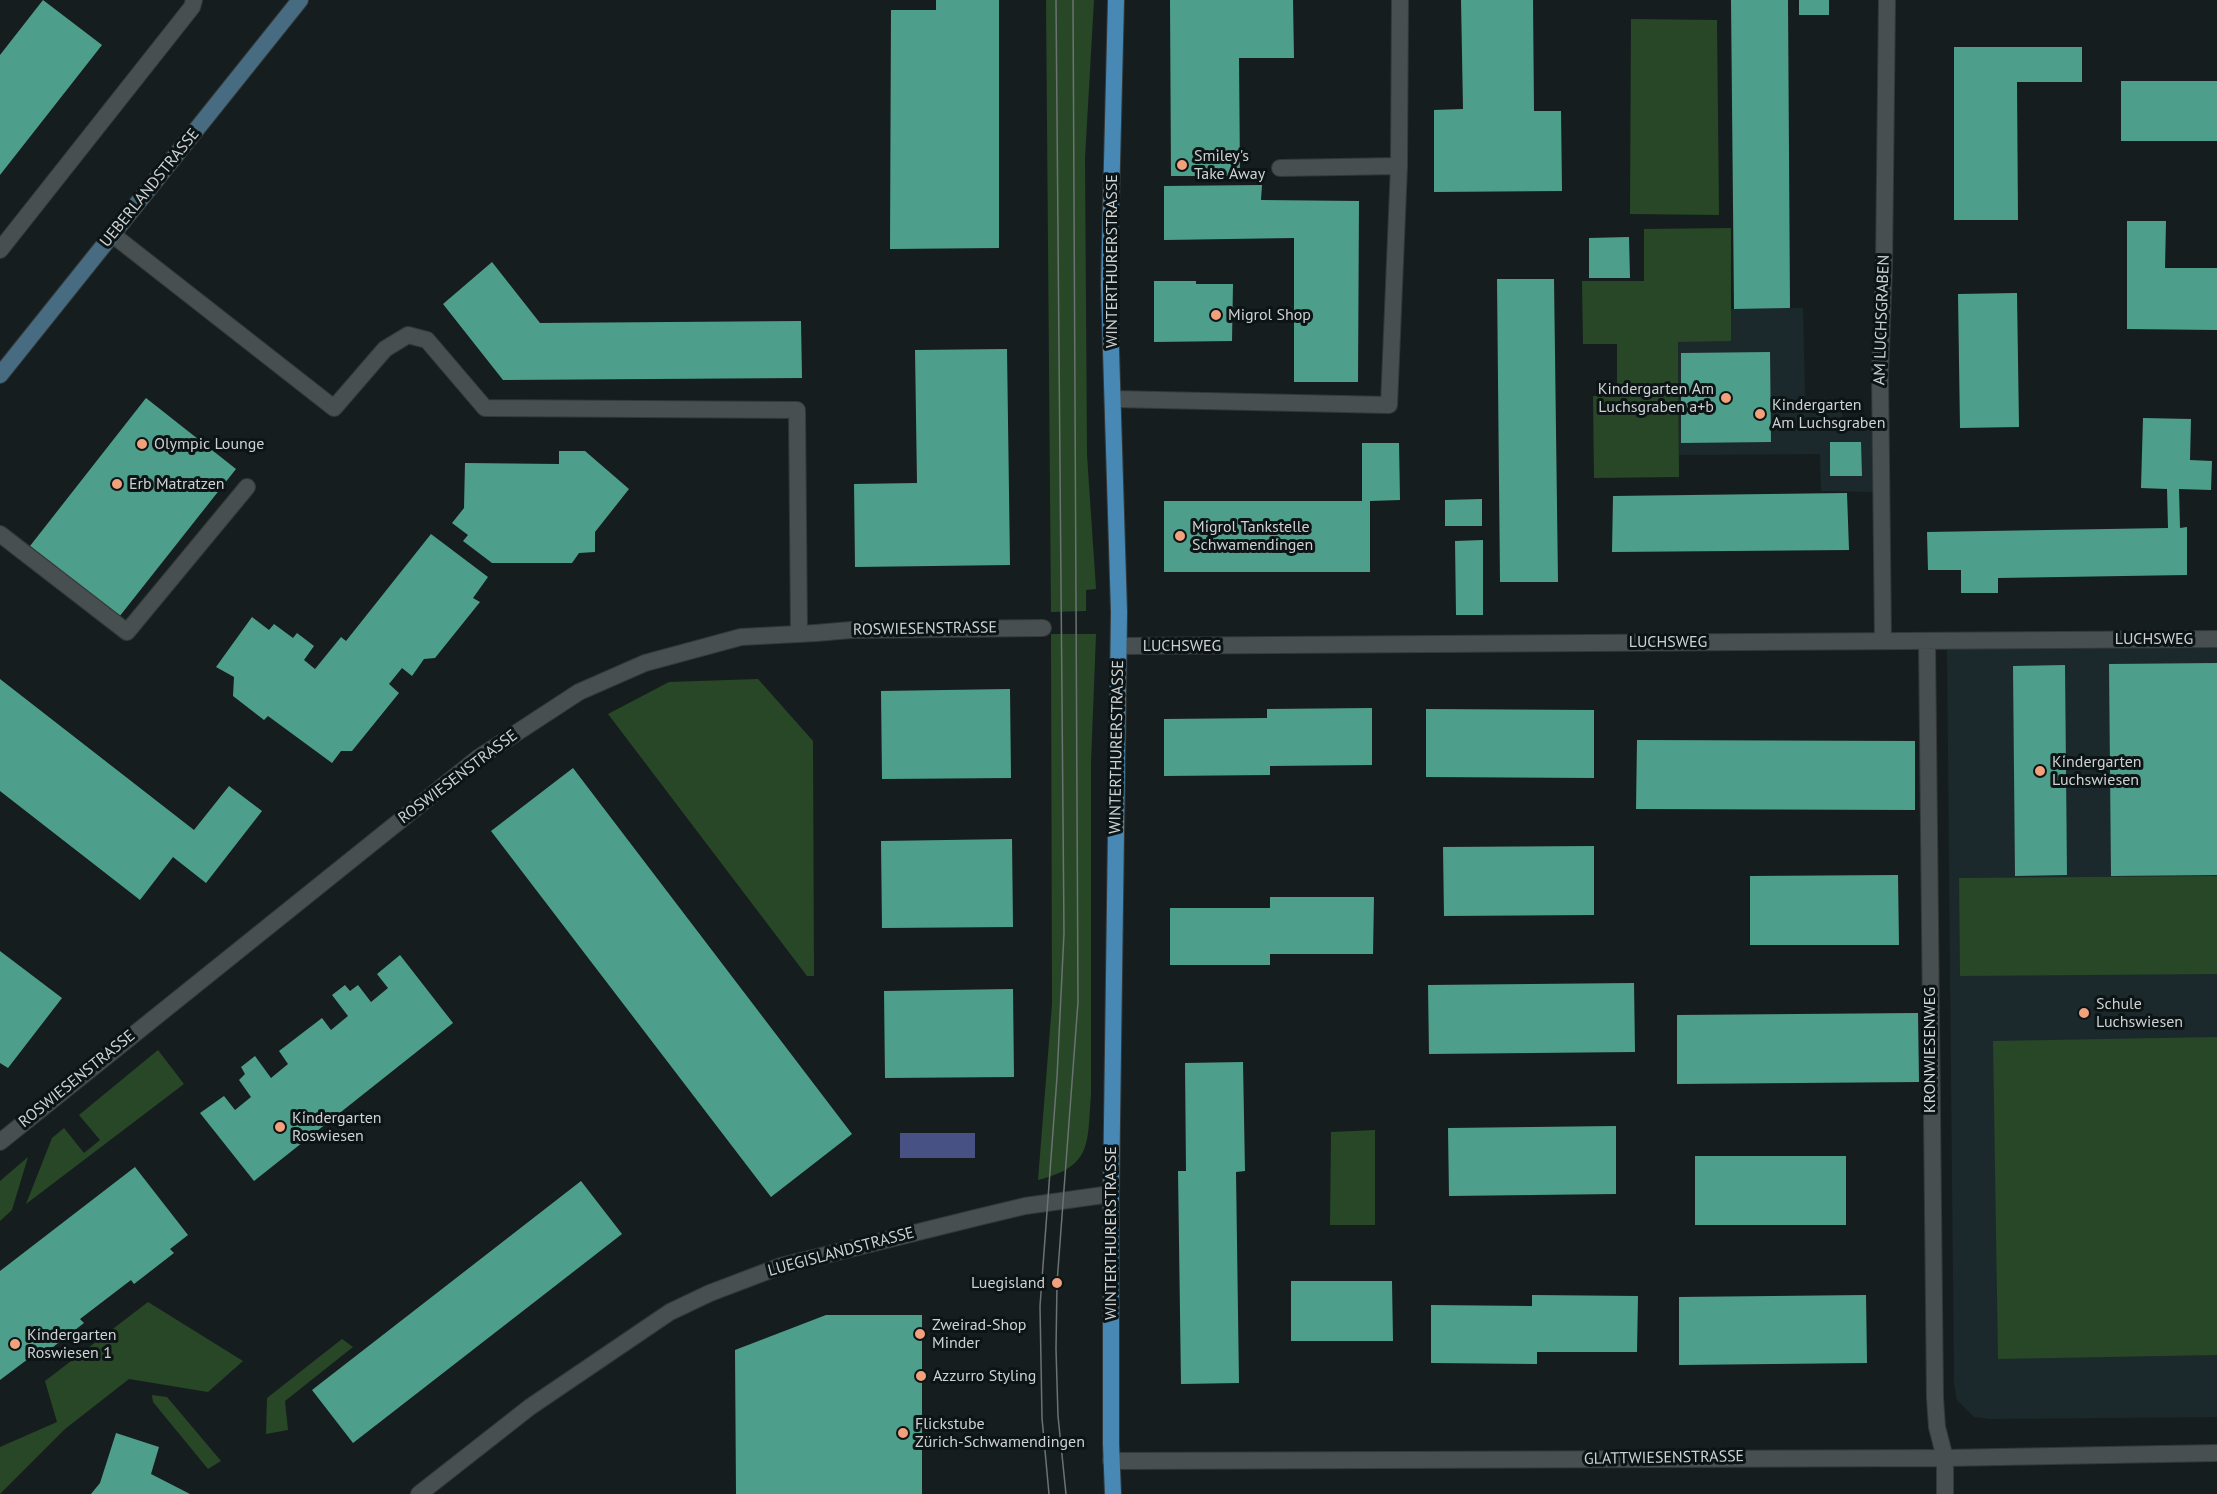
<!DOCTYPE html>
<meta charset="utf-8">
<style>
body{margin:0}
canvas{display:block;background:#161d1e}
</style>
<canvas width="2217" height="1494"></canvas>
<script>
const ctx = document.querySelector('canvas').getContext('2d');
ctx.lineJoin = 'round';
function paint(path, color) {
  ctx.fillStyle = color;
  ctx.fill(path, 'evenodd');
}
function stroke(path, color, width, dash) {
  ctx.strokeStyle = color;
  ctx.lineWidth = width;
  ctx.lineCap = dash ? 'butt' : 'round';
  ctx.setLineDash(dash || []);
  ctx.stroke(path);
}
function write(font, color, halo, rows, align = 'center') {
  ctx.font = font + ' "PT Sans",sans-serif';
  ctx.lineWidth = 6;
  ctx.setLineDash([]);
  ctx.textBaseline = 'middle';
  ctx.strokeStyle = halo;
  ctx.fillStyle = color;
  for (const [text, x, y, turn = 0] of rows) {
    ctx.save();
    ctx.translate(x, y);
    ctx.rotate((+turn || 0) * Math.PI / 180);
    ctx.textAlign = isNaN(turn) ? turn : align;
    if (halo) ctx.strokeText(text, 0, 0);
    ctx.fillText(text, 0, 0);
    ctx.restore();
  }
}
const built = new Path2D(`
 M 1803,308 L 1805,399 L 1842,399 L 1842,429 L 1876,429 L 1877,492 L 1821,491 L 1820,454 L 1679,455 L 1678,341 L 1731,341 L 1731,309 Z
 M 2217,641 L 2217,1417 L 1991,1419 L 1974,1417 L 1957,1400 L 1954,1383 L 1947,643 Z`);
const green = new Path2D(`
 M 1046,0 L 1094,0 L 1085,158 L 1087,455 L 1096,589 L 1086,590 L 1086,611 L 1051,612 Z
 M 1631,19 L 1717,20 L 1719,215 L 1630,214 Z
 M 1731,228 L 1731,341 L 1678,342 L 1679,477 L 1594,478 L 1593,396 L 1617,396 L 1617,344 L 1583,344 L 1582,281 L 1644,281 L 1644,229 Z
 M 1051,634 L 1096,634 L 1091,762 L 1091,1095 C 1087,1144 1093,1166 1038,1180 L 1052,1004 Z
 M 758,679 L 813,741 L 814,976 L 807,976 L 608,714 L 669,682 Z
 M 2217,876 L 2217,974 L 1960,976 L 1959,878 Z
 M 2217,1037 L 2217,1355 L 1998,1359 L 1993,1041 Z
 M 158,1050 L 184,1084 L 26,1204 L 52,1138 L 64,1128 L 84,1153 L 100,1140 L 79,1115 Z
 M 1375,1130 L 1375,1225 L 1330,1225 L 1331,1132 Z
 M 28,1157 L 12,1210 L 0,1221 L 0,1181 Z
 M 148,1302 L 243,1361 L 208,1392 L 129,1379 L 65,1429 L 0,1494 L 0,1447 L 57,1422 L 45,1381 Z
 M 342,1339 L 353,1347 L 285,1401 L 288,1430 L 266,1434 L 267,1398 Z
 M 152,1395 L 167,1397 L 221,1461 L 208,1469 L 153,1402 Z`);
const water = new Path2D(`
 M 900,1133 L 975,1133 L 975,1158 L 900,1158 Z`);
const building = new Path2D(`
 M 43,0 L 102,45 L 0,175 L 0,55 Z
 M 936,0 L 999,0 L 999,248 L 890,249 L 891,10 L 936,10 Z
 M 1170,0 L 1293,0 L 1294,58 L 1239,58 L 1240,176 L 1171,176 Z
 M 1461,0 L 1533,0 L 1534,111 L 1561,111 L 1562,191 L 1434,192 L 1434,110 L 1463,109 Z
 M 1731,0 L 1788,0 L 1790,308 L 1734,309 Z
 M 1799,0 L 1829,0 L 1829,15 L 1799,15 Z
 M 1954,47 L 2082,47 L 2082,82 L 2017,82 L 2018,220 L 1954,220 Z
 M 2121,81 L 2217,81 L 2217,141 L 2121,141 Z
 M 1262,185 L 1261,200 L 1359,201 L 1358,382 L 1294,382 L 1294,238 L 1164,240 L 1164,186 Z
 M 2127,221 L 2166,221 L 2165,268 L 2217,268 L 2217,330 L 2127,329 Z
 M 1629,237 L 1630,278 L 1589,278 L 1589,238 Z
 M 492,262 L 540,323 L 801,321 L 802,378 L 503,380 L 443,304 Z
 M 1497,279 L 1554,279 L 1558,582 L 1500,582 Z
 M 1154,281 L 1196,281 L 1196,284 L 1233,284 L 1232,341 L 1154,342 Z
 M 2017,293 L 2019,427 L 1960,428 L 1958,294 Z
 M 1007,349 L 1010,565 L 855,567 L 854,484 L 917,483 L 915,350 Z
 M 1770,352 L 1771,442 L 1681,443 L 1681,353 Z
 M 146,398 L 236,469 L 119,617 L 30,546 Z
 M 2143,418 L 2191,419 L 2190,460 L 2212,461 L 2211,490 L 2179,489 L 2180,528 L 2187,527 L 2187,575 L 1998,578 L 1998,593 L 1961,593 L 1961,570 L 1928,570 L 1927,532 L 2168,528 L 2167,489 L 2141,488 Z
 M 1830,442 L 1861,442 L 1862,476 L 1830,476 Z
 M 1362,443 L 1399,443 L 1400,500 L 1370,501 L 1370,572 L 1164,572 L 1164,501 L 1362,501 Z
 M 559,451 L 585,451 L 629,489 L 595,532 L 595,552 L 579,553 L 572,563 L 492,563 L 463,541 L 468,535 L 452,523 L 464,508 L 465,463 L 559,464 Z
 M 1847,493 L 1849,550 L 1612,552 L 1613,496 Z
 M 1482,499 L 1482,526 L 1445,526 L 1445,500 Z
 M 431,534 L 488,577 L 473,598 L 480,602 L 435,658 L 424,659 L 412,676 L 402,668 L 389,684 L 399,693 L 352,751 L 341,751 L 332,763 L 268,716 L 264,720 L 233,696 L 234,677 L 216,667 L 252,617 L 269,630 L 274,624 L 293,638 L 297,633 L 314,646 L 304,660 L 315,669 L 341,637 L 346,641 Z
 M 1483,540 L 1483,615 L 1456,615 L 1455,541 Z
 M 2217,663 L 2217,875 L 2111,876 L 2109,664 Z
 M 2065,665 L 2067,875 L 2015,876 L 2013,666 Z
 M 0,679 L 194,830 L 229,786 L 262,811 L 206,883 L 173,857 L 140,900 L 0,791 Z
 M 1010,689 L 1011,778 L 882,779 L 881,691 Z
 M 1372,708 L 1372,765 L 1270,766 L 1270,775 L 1164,776 L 1164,719 L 1267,718 L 1267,709 Z
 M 1426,709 L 1594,710 L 1594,778 L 1426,777 Z
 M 1637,740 L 1915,741 L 1915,810 L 1636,809 Z
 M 573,768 L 852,1134 L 771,1197 L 491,831 Z
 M 1012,839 L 1013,927 L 882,928 L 881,841 Z
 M 1594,846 L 1594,915 L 1444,916 L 1443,847 Z
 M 1898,875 L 1899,945 L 1750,945 L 1750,876 Z
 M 1270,897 L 1374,897 L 1373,954 L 1270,954 L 1270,965 L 1170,965 L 1170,908 L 1270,908 Z
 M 0,951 L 62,998 L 8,1068 L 0,1063 Z
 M 400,955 L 453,1023 L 254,1181 L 200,1113 L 224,1096 L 235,1110 L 251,1097 L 239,1080 L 245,1074 L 241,1067 L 255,1056 L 271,1078 L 288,1064 L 279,1051 L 322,1018 L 331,1030 L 348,1016 L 332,995 L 345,985 L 350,991 L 358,985 L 371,1002 L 388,988 L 377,974 Z
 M 1634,983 L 1635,1052 L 1429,1054 L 1428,985 Z
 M 1013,989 L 1014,1077 L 885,1078 L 884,991 Z
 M 1918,1013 L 1919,1082 L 1677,1084 L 1677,1015 Z
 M 1243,1062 L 1245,1171 L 1236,1172 L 1239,1383 L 1181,1384 L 1178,1171 L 1186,1171 L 1185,1063 Z
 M 1616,1126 L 1616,1194 L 1449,1196 L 1448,1128 Z
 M 1695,1156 L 1846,1156 L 1846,1225 L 1695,1225 Z
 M 135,1167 L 188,1235 L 170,1249 L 174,1253 L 134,1284 L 131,1280 L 80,1319 L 84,1323 L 44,1354 L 40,1350 L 0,1380 L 0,1271 Z
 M 581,1181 L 622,1234 L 353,1443 L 312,1390 Z
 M 1291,1281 L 1392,1281 L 1393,1341 L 1291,1341 Z
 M 1532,1295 L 1638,1296 L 1637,1352 L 1537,1352 L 1537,1364 L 1431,1363 L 1431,1305 L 1532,1306 Z
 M 1866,1295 L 1867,1363 L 1679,1365 L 1679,1297 Z
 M 826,1315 L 922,1315 L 922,1494 L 736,1494 L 735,1350 Z
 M 116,1433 L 159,1447 L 151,1474 L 190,1494 L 91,1494 L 100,1483 Z`);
const service = new Path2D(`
 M 1280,168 L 1399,166
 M 113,235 L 334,408 L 385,349 L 408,335 L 427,340 L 485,408 L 797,410 L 799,634
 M 1880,374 L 1883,641
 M 1113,399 L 1389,405 L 1399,166 L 1400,0
 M 0,534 L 127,632 L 247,487
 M 816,633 L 851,630 L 1043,628
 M 1927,641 L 1935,1398 L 1937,1427 L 1945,1458
 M 1119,646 L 2217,639`);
const minor = new Path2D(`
 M 0,250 L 192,7 L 194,0
 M 1880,374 L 1884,266 L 1887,0
 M 0,1142 L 478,758 L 579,692 L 645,663 L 741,637 L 816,633
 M 1945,1458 L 1945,1494
 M 1111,1461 L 1945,1458 L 2217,1453
 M 419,1494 L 530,1407 L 670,1312 L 710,1293 L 781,1266 L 975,1218 L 1025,1206 L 1111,1194`);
const secondary = new Path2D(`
 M 0,375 L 300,0`);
const primary = new Path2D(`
 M 1113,1494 L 1111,1444 L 1111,1194 L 1119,612 L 1109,285 L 1116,0`);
const tram = new Path2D(`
 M 1049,1494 L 1042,1418 L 1040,1306 L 1057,1077 L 1064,933 L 1056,0
 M 1066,1494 L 1058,1416 L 1056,1349 L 1057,1283 L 1078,1002 L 1073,0`);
const markers = [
 [1182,165,6,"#f1a17b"],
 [1216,315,6,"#f1a17b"],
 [1726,398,6,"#f1a17b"],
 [1760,414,6,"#f1a17b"],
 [142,444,6,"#f1a17b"],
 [117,484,6,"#f1a17b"],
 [1180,536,6,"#f1a17b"],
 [2040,771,6,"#f1a17b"],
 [2084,1013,6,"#f1a17b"],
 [280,1127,6,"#f1a17b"],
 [1057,1283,6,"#f1a17b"],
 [920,1334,6,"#f1a17b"],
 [15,1344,6,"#f1a17b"],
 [921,1376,6,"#f1a17b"],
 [903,1433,6,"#f1a17b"]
];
const poiNames = [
 ["Smiley's",1194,156],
 ["Take Away",1194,174],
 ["Migrol Shop",1228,315],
 ["Kindergarten Am",1714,389,"right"],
 ["Luchsgraben a+b",1714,407,"right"],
 ["Kindergarten",1772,405],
 ["Am Luchsgraben",1772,423],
 ["Olympic Lounge",154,444],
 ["Erb Matratzen",129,484],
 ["Migrol Tankstelle",1192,527],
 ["Schwamendingen",1192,545],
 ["Kindergarten",2052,762],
 ["Luchswiesen",2052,780],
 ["Schule",2096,1004],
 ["Luchswiesen",2096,1022],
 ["Kindergarten",292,1118],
 ["Roswiesen",292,1136],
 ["Luegisland",1045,1283,"right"],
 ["Zweirad-Shop",932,1325],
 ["Minder",932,1343],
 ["Kindergarten",27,1335],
 ["Roswiesen 1",27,1353],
 ["Azzurro Styling",933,1376],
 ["Flickstube",915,1424],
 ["Zürich-Schwamendingen",915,1442]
];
const streetNames = [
 ["UEBERLANDSTRASSE",150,188,-51],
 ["WINTERTHURERSTRASSE",1112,261,-90],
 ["AM LUCHSGRABEN",1882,320,-88],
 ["ROSWIESENSTRASSE",925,629,-1],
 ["LUCHSWEG",2154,639],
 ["LUCHSWEG",1668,642],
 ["LUCHSWEG",1182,646],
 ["WINTERTHURERSTRASSE",1117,747,-89],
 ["ROSWIESENSTRASSE",458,777,-37],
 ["KRONWIESENWEG",1930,1050,-90],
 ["ROSWIESENSTRASSE",77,1079,-39],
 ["WINTERTHURERSTRASSE",1111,1233,-90],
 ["LUEGISLANDSTRASSE",841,1252,-15],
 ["GLATTWIESENSTRASSE",1664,1458,-1]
];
paint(built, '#1c292c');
paint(green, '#274727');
paint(water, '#485184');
paint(building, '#4e9e8c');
stroke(service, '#343839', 18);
stroke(minor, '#343839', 18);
stroke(secondary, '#343839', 18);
stroke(primary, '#343839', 18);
stroke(service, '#474f50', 16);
stroke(minor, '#474f50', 16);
stroke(secondary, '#476c82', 16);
stroke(primary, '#4789b4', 16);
stroke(tram, '#6c7273', 1.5);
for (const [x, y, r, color] of markers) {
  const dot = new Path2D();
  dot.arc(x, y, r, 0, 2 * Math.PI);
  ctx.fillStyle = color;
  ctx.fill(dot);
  stroke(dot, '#0d1415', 2);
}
write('16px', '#ced2d3', '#0d1415', poiNames, 'left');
write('16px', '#ced2d3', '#0d1415', streetNames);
</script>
